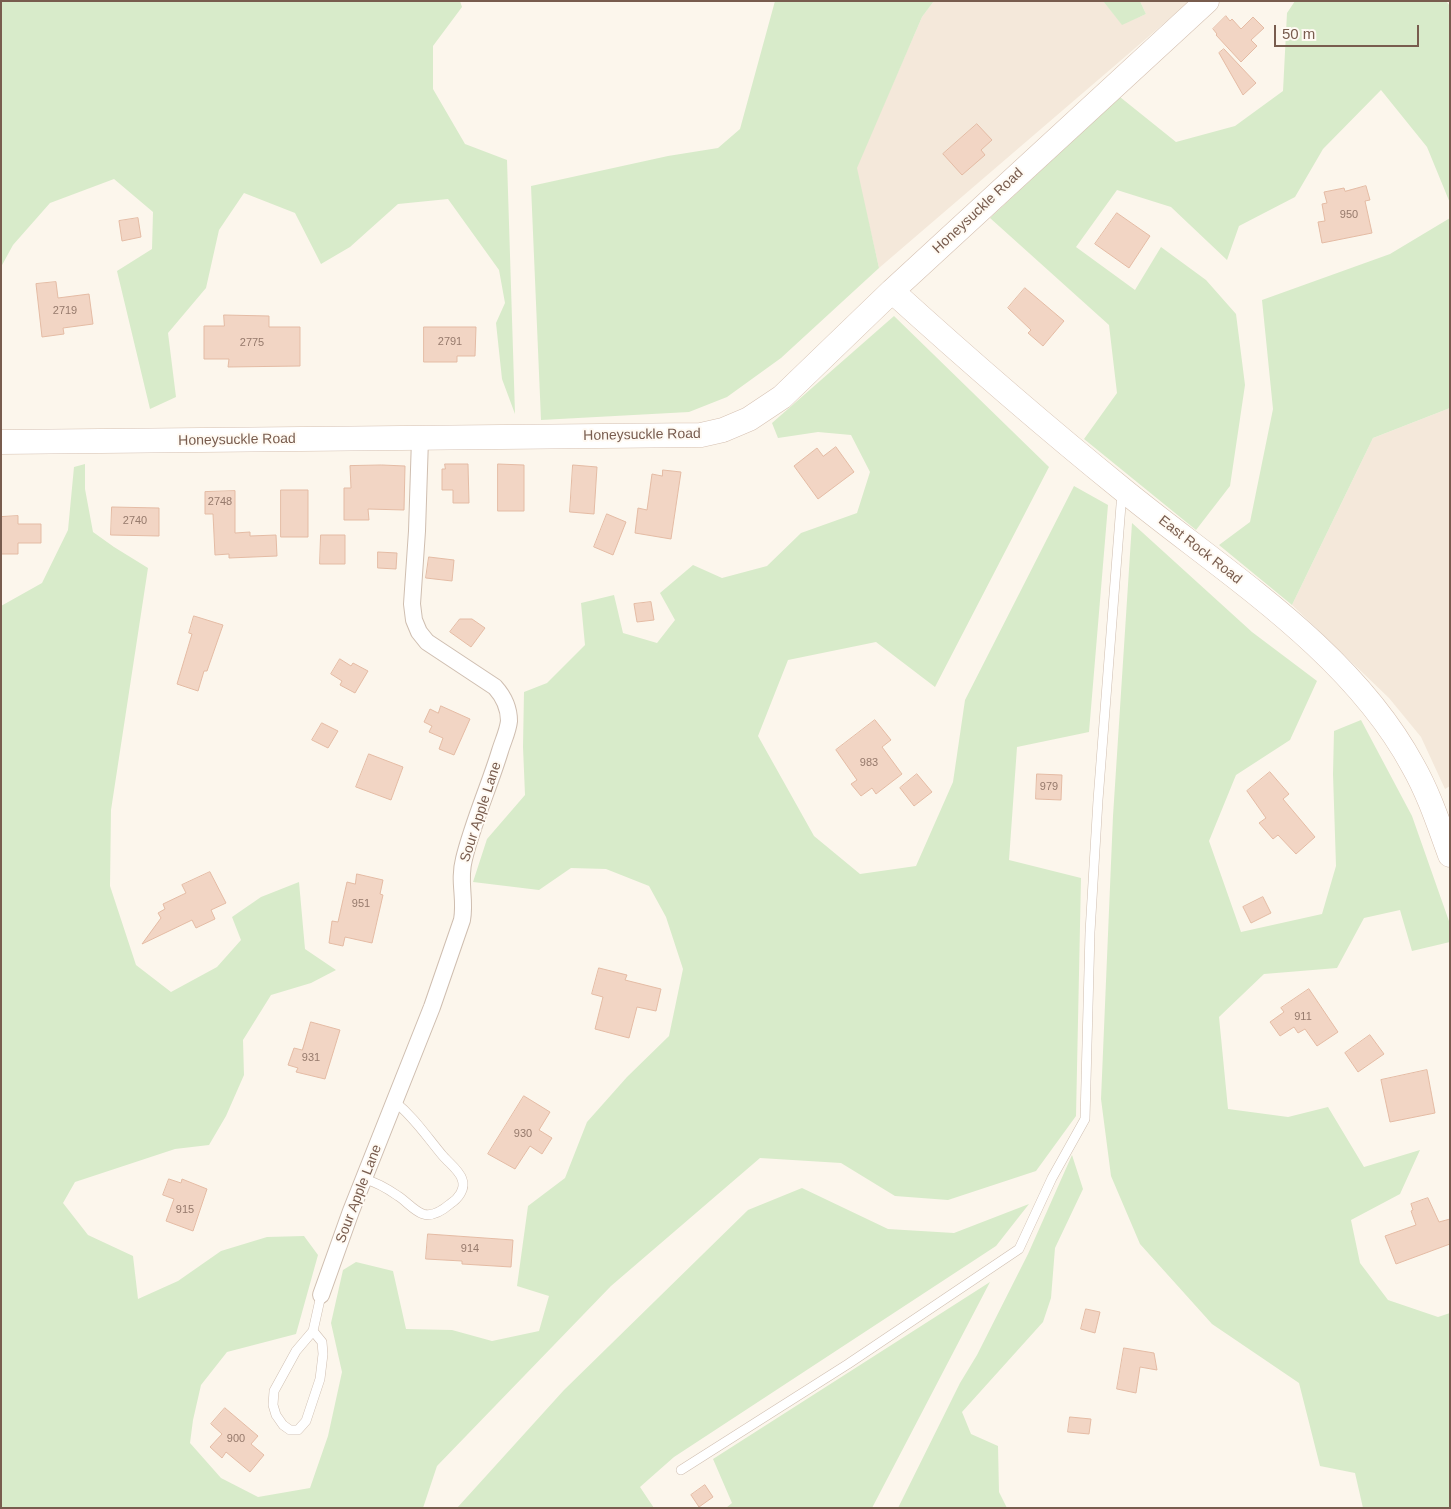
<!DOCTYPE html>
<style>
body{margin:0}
#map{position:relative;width:1451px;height:1509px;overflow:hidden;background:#fcf6ec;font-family:Helvetica,sans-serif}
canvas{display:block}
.frame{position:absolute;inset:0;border:2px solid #785c4e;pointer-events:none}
.scale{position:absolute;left:1274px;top:25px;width:145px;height:22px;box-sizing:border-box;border:2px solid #785c4e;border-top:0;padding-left:6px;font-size:15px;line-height:18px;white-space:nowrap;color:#785c4e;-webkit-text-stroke:4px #fffaf3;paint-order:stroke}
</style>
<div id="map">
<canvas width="1451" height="1509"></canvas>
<div class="frame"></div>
<div class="scale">50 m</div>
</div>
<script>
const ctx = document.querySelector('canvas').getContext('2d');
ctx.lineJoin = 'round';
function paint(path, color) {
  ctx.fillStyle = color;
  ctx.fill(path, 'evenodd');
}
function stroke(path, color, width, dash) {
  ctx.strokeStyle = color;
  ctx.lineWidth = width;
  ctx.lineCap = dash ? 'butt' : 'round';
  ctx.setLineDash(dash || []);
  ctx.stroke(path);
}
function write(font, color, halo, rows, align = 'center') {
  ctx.font = font + ' Helvetica,sans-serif';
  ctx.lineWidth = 4;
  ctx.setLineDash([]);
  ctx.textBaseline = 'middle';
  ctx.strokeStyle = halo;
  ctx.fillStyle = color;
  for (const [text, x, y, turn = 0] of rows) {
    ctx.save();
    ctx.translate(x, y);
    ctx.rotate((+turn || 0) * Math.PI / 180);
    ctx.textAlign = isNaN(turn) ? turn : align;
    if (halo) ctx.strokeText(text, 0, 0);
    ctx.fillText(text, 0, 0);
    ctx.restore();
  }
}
const residential = new Path2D(`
 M 934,1 L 1103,1 L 1122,24 L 1146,14 L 1140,1 L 1190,1 L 879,268 L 856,168 L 922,17 Z
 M 1450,408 L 1450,786 L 1445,789 L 1421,737 L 1389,698 L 1292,605 L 1373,438 Z`);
const green = new Path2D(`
 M 1,1 L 460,1 L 462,7 L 433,46 L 433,89 L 465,144 L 507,160 L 515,414 L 502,379 L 496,323 L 505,303 L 499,270 L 448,199 L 398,204 L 350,247 L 321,264 L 295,213 L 244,193 L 219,230 L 206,288 L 168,333 L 176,397 L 150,409 L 117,271 L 152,249 L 153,212 L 114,179 L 50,203 L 13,245 L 1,267 Z
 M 775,1 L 934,1 L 922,17 L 857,168 L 879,268 L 781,358 L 727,397 L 689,412 L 541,420 L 531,186 L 668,156 L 718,148 L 740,129 Z
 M 1103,1 L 1140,1 L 1146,14 L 1122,25 Z
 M 1295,1 L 1446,1 L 1450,6 L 1450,203 L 1427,147 L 1381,90 L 1323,149 L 1295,197 L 1239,226 L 1227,260 L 1171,207 L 1117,190 L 1076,247 L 1135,290 L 1161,247 L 1206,280 L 1236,314 L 1245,385 L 1230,486 L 1196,530 L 1084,439 L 1117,393 L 1109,325 L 990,218 L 1120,97 L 1176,142 L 1235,126 L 1283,91 L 1287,13 Z
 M 1450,218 L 1450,408 L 1373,438 L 1292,605 L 1219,545 L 1250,522 L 1273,409 L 1262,300 L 1390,254 Z
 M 894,316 L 1049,467 L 935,687 L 876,642 L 788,660 L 758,736 L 814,836 L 860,874 L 916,866 L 953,782 L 965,700 L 1074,486 L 1108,505 L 1089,732 L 1017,747 L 1009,860 L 1081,878 L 1076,1116 L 1036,1171 L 948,1200 L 895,1196 L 841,1163 L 760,1158 L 611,1286 L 437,1466 L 423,1508 L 1,1508 L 1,606 L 42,583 L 68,530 L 74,467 L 85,464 L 85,489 L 93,532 L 114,547 L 148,568 L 111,810 L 110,886 L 136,965 L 171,992 L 217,967 L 241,940 L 232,917 L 261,897 L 299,882 L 305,949 L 336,970 L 311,983 L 271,995 L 243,1040 L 244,1075 L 226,1116 L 209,1145 L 175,1149 L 75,1182 L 63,1203 L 88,1235 L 133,1256 L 138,1299 L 178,1281 L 221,1251 L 267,1237 L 304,1236 L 318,1255 L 296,1334 L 227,1352 L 201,1385 L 193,1420 L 190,1443 L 221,1478 L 258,1497 L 310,1488 L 328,1436 L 342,1372 L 331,1323 L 343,1270 L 356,1262 L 393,1271 L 406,1329 L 452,1330 L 492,1341 L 539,1331 L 549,1296 L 517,1286 L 528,1206 L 565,1178 L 587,1122 L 627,1077 L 669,1036 L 683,969 L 666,917 L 649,886 L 606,869 L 571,868 L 539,890 L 473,882 L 487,839 L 525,795 L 523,747 L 524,692 L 547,683 L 585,645 L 581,603 L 614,595 L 623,633 L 657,643 L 675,620 L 660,593 L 693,565 L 722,578 L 767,566 L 801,533 L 857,513 L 870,472 L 851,435 L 818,432 L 778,438 L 772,423 Z
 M 1132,523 L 1252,632 L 1317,681 L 1290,740 L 1236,775 L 1209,841 L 1241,932 L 1322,914 L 1336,866 L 1333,774 L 1334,731 L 1361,720 L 1412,816 L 1450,924 L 1450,942 L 1412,951 L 1400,910 L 1364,918 L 1337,968 L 1264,974 L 1219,1017 L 1228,1109 L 1288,1117 L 1328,1107 L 1364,1167 L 1420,1150 L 1400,1194 L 1351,1220 L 1360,1263 L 1388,1300 L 1438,1317 L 1450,1313 L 1450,1508 L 1363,1508 L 1355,1473 L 1320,1466 L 1299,1383 L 1212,1324 L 1140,1244 L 1111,1176 L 1101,1099 L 1113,816 Z
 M 1072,1155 L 1083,1189 L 1055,1248 L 1051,1298 L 1043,1322 L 962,1412 L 971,1434 L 998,1446 L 999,1492 L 1007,1508 L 898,1508 L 960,1383 L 977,1355 L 1028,1254 Z
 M 802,1188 L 888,1229 L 954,1233 L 1029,1204 L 996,1246 L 674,1457 L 640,1487 L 654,1508 L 457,1508 L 564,1390 L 748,1210 Z
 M 990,1282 L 872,1508 L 726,1508 L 732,1503 L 713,1459 Z`);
const building = new Path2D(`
 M 1226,16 L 1230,21 L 1232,19 L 1241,29 L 1253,17 L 1264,28 L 1251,40 L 1257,46 L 1241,62 L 1216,35 L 1217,34 L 1213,29 Z
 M 1224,49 L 1256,83 L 1243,95 L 1219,53 Z
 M 977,124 L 992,140 L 981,150 L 985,155 L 962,175 L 943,154 Z
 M 1366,186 L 1370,200 L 1365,201 L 1372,233 L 1322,243 L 1318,222 L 1325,221 L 1322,204 L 1327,203 L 1324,192 L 1344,188 L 1345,191 Z
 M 1117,213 L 1150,236 L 1129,268 L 1095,244 Z
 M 138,218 L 141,237 L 122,241 L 119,221 Z
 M 56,282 L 58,298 L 89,294 L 93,324 L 63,328 L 64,334 L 42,337 L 36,284 Z
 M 1025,288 L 1064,321 L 1043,346 L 1028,333 L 1031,330 L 1008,308 Z
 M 224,315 L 269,316 L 269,327 L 300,327 L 300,366 L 228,367 L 229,359 L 204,359 L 204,326 L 224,326 Z
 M 424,327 L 476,327 L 475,356 L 457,356 L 457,362 L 424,362 Z
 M 836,447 L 854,472 L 818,499 L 794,466 L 817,448 L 823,456 Z
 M 445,464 L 468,464 L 469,503 L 453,503 L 453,490 L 442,490 L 442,469 L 445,469 Z
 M 498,464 L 524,465 L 524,511 L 498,511 Z
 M 382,465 L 405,466 L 404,510 L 368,509 L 369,520 L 344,520 L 344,488 L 351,488 L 350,466 Z
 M 573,465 L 597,467 L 594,514 L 570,512 Z
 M 663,470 L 681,472 L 671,539 L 635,533 L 638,508 L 647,510 L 652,474 L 662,476 Z
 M 281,490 L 308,490 L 308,537 L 281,537 Z
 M 235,491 L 235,533 L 250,532 L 250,536 L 276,535 L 277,556 L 229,558 L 229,554 L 215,555 L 213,514 L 205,514 L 205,492 Z
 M 112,507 L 159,508 L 159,536 L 111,535 Z
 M 607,514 L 626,522 L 613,555 L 594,547 Z
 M 18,516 L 18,524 L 41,524 L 41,543 L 18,543 L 18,554 L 1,554 L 1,517 Z
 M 321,535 L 345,535 L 345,564 L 320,564 Z
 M 378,552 L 397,553 L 396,569 L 378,568 Z
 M 429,557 L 454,560 L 452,581 L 426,578 Z
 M 651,602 L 654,620 L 637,622 L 634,604 Z
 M 194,616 L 223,625 L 207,671 L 204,671 L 198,691 L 177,684 L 192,634 L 189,633 Z
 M 460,619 L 472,619 L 485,628 L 471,647 L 450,632 Z
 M 340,659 L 351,666 L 353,663 L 368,671 L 355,693 L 340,685 L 342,681 L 331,674 Z
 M 441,706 L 470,719 L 454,755 L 439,749 L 443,738 L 429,732 L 432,726 L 424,722 L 430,709 L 438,713 Z
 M 875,720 L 891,740 L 882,747 L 902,774 L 876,794 L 872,788 L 861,796 L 851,784 L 857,780 L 836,750 Z
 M 322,723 L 338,731 L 328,748 L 312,740 Z
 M 369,754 L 403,767 L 391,800 L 356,787 Z
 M 1270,772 L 1289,794 L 1283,799 L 1315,837 L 1296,854 L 1278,835 L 1273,839 L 1259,823 L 1266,818 L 1247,791 Z
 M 917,774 L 932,792 L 914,806 L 900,788 Z
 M 1037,774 L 1062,775 L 1061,800 L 1036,799 Z
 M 210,872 L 226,903 L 211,910 L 215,919 L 196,928 L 192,920 L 142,944 L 161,918 L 158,913 L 165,909 L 163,904 L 186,893 L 182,885 Z
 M 357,874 L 383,880 L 380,894 L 383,895 L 372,943 L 345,937 L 343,946 L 329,943 L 332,921 L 338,922 L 347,882 L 355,884 Z
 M 1263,897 L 1271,913 L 1251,923 L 1243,907 Z
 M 599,968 L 627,975 L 625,980 L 661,989 L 656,1011 L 637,1007 L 629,1038 L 595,1029 L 603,997 L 592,994 Z
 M 1309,989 L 1338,1032 L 1317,1046 L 1305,1029 L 1298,1033 L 1294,1027 L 1280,1036 L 1270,1022 L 1284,1012 L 1281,1008 Z
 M 311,1022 L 340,1030 L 325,1079 L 296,1072 L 298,1068 L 288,1065 L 294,1048 L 302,1050 Z
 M 1370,1035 L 1384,1054 L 1358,1072 L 1345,1053 Z
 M 1427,1070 L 1435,1113 L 1390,1122 L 1381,1080 Z
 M 524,1096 L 550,1112 L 539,1130 L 552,1138 L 542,1154 L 530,1146 L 515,1169 L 488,1154 Z
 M 169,1179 L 181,1183 L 182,1179 L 207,1189 L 193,1231 L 166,1221 L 174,1199 L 163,1195 Z
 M 1428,1198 L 1439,1222 L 1450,1219 L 1450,1244 L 1396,1264 L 1385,1236 L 1416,1225 L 1411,1211 L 1413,1210 L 1411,1204 Z
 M 428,1234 L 513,1240 L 511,1267 L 462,1264 L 462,1261 L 426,1259 Z
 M 1086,1309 L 1100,1312 L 1095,1333 L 1081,1329 Z
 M 1124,1348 L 1154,1353 L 1157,1370 L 1140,1367 L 1136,1393 L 1117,1389 Z
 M 225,1408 L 258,1436 L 251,1444 L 264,1455 L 250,1472 L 226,1452 L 222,1458 L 210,1447 L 222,1434 L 211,1424 Z
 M 1070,1417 L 1091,1419 L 1089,1434 L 1068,1432 Z
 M 705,1485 L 713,1497 L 699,1507 L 691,1495 Z`);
const lane = new Path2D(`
 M 364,1179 C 376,1182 388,1189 398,1196 C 406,1201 414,1211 423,1214 C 433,1217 443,1210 450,1204 C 458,1199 466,1189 462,1179 C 459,1170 449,1163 443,1156 C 427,1137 414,1117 395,1102
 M 313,1331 L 322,1342 L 323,1354 L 320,1379 L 306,1421 L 298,1430 L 290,1430 L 283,1425 L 276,1415 L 273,1405 L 274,1391 L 296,1351 L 313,1331 L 321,1295
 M 681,1470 L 848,1364 L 1019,1249 L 1052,1178 L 1085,1119 L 1090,932 L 1098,800 L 1122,492`);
const street = new Path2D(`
 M 321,1295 L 351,1211 L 432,1007 L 462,920 C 466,898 458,882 464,859 C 473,822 489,787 500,751 C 503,741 508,731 509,721 C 509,707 504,697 495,687 L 427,642 L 419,632 L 414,620 L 412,604 L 417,531 L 420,439`);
const secondary = new Path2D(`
 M 892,291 C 967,359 1043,425 1122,489 C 1222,571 1350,649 1413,766 C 1429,794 1439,825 1450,855
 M 1,442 L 701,435 L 723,430 L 749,419 L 782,397 L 892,291 L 1207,1`);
const numberNames = [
 ["950",1349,215],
 ["2719",65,311],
 ["2791",450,342],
 ["2775",252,343],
 ["2748",220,502],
 ["2740",135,521],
 ["983",869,763],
 ["979",1049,787],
 ["951",361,904],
 ["911",1303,1017],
 ["931",311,1058],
 ["930",523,1134],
 ["915",185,1210],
 ["914",470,1249],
 ["900",236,1439]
];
const streetNames = [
 ["Honeysuckle Road",978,211,-43],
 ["Honeysuckle Road",642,435,-1],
 ["Honeysuckle Road",237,440,-1],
 ["East Rock Road",1200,550,38],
 ["Sour Apple Lane",481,812,-72],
 ["Sour Apple Lane",359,1194,-69]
];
paint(residential, '#f4e8da');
paint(green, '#d8ebca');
paint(building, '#f2d5c4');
stroke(building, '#e4bba4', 1);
stroke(lane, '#cfbeb0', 10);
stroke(street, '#cfbeb0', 18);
stroke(secondary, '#d5c0b1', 25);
stroke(lane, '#fff', 9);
stroke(street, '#fff', 16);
stroke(secondary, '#fff', 24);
write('11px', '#967a6c', null, numberNames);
write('14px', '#785c4e', '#fffaf3', streetNames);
</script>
